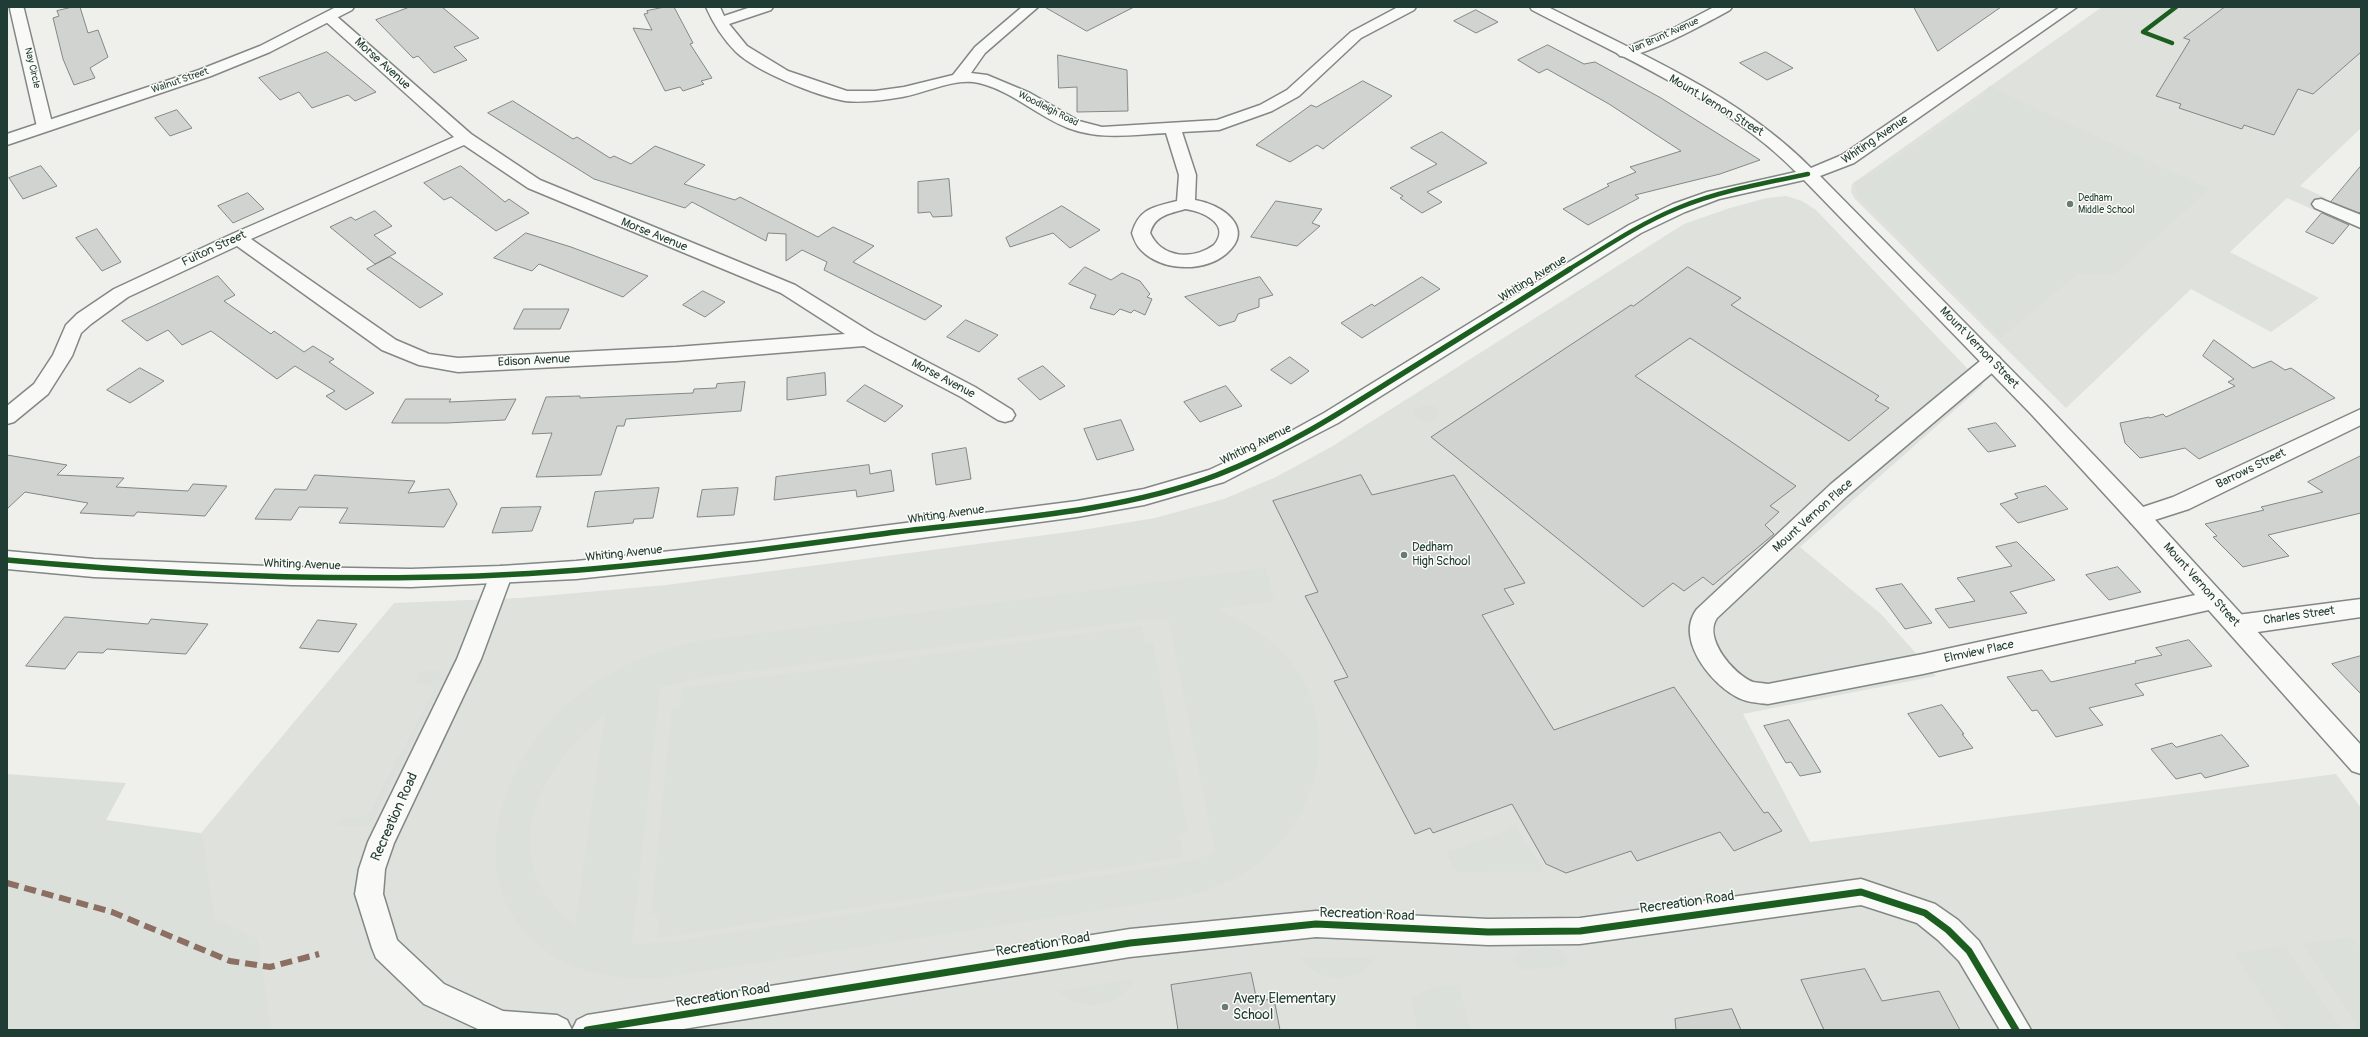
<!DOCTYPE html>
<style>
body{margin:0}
#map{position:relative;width:2368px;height:1037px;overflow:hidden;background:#eff0ec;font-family:Pangolin,sans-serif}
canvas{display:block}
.frame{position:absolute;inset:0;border:8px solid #1f3d34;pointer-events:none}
</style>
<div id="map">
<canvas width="2368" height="1037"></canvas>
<div class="frame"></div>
</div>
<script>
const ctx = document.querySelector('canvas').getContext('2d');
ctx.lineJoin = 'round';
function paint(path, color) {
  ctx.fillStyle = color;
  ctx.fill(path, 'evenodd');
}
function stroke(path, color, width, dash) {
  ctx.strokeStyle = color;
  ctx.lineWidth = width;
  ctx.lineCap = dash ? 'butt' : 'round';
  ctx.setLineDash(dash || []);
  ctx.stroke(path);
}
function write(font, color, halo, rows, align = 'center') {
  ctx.font = font + ' Pangolin,sans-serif';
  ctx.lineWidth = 3;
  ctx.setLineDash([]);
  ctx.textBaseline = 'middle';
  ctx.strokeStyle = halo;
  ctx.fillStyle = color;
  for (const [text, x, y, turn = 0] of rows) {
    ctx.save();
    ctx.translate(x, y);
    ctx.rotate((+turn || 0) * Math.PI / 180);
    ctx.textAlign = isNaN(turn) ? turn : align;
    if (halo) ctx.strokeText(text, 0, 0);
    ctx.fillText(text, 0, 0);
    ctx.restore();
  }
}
const built = new Path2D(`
 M 2102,7 L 2361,7 L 2361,128 L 2300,186 L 2326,198 L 2314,210 L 2287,198 L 2230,252 L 2319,298 L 2271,332 L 2191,289 L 2066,408 L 1855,199 L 1851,192 L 1852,184 Z
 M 1786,196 L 1802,201 L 1816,210 L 1983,385 L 1800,547 L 1882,615 L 1936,676 L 1743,714 L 1810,842 L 2336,774 L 2361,808 L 2361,1030 L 7,1030 L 180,858 L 394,603 L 520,598 L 666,585 L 1076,531 L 1155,518 L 1224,499 L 1276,477 L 1331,447 L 1684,224 L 1730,208 L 1767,198 Z`);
const green = new Path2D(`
 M 1989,86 L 2209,189 L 2115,274 L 2077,274 L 2001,338 L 1859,198 L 1854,182 L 1881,169 L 1983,96 Z
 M 1424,405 L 1433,406 L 1439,411 L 1437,420 L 1426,423 L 1415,418 L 1414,409 Z
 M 1266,568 L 1274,601 L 1217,609 C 1239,620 1258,630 1276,646 C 1344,709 1326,810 1258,863 C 1234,882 1207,891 1178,898 L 653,979 C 625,978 597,976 571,965 C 466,917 483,799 547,725 C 586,680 642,653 700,641 ZM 1151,619 L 1169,621 L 1215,851 L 1198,859 L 1177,864 L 671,942 L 632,944 L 660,687 L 699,678 ZM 604,715 L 605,715 L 575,926 C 492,860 536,771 604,715 Z
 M 1142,626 L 1145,644 L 1153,643 L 1188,832 L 1179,834 L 1183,857 L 658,938 L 660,913 L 651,914 L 672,709 L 680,707 L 682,688 Z
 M 422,671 L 440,671 L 443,679 L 373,820 L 364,826 L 339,826 L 337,825 L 342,817 L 363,817 L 370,812 L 434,690 L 434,686 L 416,682 L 418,674 Z
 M 7,774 L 126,783 L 106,820 L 200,833 L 203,839 L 214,918 L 258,939 L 271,1030 L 7,1030 Z
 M 1516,827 L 1541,866 L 1542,870 L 1541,871 L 1459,872 C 1453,869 1447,858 1448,852 Z
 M 2352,937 L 2361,949 L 2361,1030 L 2302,944 Z
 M 2285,946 L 2342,1030 L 2284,1030 L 2234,953 Z
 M 1549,947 C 1559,949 1565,951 1568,962 L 1564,966 L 1524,970 L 1516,965 L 1515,960 L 1522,949 Z
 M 1375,957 C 1359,985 1318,984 1300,958 Z
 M 1135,979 C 1118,1007 1082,1015 1059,991 Z
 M 1458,985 L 1471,1030 L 1418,1030 L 1410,998 L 1435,987 Z`);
const building = new Path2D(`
 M 73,7 L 80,7 L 88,33 L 98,30 L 108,57 L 90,68 L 95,78 L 74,85 L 63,59 L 53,18 L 59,16 L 57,11 Z
 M 410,7 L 442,7 L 479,38 L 454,47 L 467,60 L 434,73 L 418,56 L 413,58 L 376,20 Z
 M 665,7 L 674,7 L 693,43 L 690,44 L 712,78 L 701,81 L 704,84 L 683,91 L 680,87 L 665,91 L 633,28 L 652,30 L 644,14 L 648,13 L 647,11 Z
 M 1045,7 L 1134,7 L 1087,31 Z
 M 1914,7 L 2001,7 L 1938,51 Z
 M 2225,7 L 2361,7 L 2361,52 L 2313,94 L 2298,89 L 2274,135 L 2244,125 L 2242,129 L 2179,108 L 2181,104 L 2156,96 L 2190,40 L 2184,38 Z
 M 1476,10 L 1498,22 L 1476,33 L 1454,21 Z
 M 1548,45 L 1584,64 L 1595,62 L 1661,98 L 1760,160 L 1720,174 L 1635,195 L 1639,198 L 1588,225 L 1563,209 L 1609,186 L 1607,184 L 1636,172 L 1630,167 L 1681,151 L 1609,104 L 1547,69 L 1539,73 L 1518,60 Z
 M 327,52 L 376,92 L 355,101 L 348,95 L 312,108 L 299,92 L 280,100 L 259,78 Z
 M 1766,52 L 1793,68 L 1767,80 L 1740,63 Z
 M 1058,55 L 1127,70 L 1128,111 L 1077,112 L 1077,87 L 1059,88 Z
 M 1363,81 L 1392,96 L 1323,149 L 1317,145 L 1290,162 L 1256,145 L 1311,105 L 1316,107 Z
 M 513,101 L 573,139 L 577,137 L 610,158 L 614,156 L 631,164 L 655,146 L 705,165 L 684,184 L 735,200 L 740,197 L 818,237 L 833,227 L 874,246 L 853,262 L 942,306 L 925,320 L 824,270 L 827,262 L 802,250 L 786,261 L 786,234 L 768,233 L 766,241 L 692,202 L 685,208 L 594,179 L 488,113 Z
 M 177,110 L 192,128 L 170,136 L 155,118 Z
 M 1442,132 L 1487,163 L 1427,192 L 1442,202 L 1422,213 L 1400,198 L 1403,196 L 1390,188 L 1437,164 L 1411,148 Z
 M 41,166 L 57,186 L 23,199 L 9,178 Z
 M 461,166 L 505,202 L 509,199 L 529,213 L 496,231 L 451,197 L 444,200 L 424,183 Z
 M 2361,166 L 2361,211 L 2359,213 L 2331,202 Z
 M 949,179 L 952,216 L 933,217 L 930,212 L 918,213 L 918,182 Z
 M 248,193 L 264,209 L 233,223 L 218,206 Z
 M 1276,201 L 1322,209 L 1312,223 L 1320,226 L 1297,246 L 1251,237 Z
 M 1062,206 L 1100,230 L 1070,248 L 1053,233 L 1010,247 L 1006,238 Z
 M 375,211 L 392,226 L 374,235 L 396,253 L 375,264 L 330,227 L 351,217 L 355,220 Z
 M 2322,213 L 2349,225 L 2333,244 L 2306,232 Z
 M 97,229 L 121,262 L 102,271 L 76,238 Z
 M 526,233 L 571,247 L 648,276 L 623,297 L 539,264 L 532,271 L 494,258 Z
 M 390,257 L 443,294 L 420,308 L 367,269 Z
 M 1085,267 L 1111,280 L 1122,273 L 1140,281 L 1150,294 L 1147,297 L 1152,299 L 1145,315 L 1134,310 L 1131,313 L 1120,309 L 1114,315 L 1090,308 L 1096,295 L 1069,284 Z
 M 1688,267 L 1741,298 L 1731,305 L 1879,396 L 1875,400 L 1889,408 L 1849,441 L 1690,338 L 1635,376 L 1796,486 L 1770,506 L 1779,512 L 1765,525 L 1774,534 L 1713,585 L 1703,577 L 1684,591 L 1673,583 L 1643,607 L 1431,437 L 1631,305 L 1633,306 Z
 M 218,276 L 235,295 L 224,301 L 271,334 L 274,331 L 304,352 L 313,346 L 334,359 L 329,362 L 374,393 L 346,410 L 326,396 L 335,391 L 295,366 L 277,379 L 211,331 L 182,345 L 168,330 L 147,341 L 122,321 Z
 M 1260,277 L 1273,295 L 1259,299 L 1259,307 L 1238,314 L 1235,321 L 1219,326 L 1185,297 Z
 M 1422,277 L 1440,289 L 1362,338 L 1341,323 L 1372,304 L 1374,306 Z
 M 703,291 L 725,302 L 705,317 L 683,305 Z
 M 524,309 L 569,309 L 560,329 L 514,329 Z
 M 966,320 L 998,335 L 979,352 L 947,337 Z
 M 2214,340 L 2253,368 L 2271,361 L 2285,370 L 2291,368 L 2335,398 L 2199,459 L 2185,448 L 2140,458 L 2125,443 L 2120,423 L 2149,417 L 2150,418 L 2163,414 L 2166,417 L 2235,386 L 2228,382 L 2234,379 L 2203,356 Z
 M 1290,357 L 1309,371 L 1291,384 L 1271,370 Z
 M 1043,366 L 1065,386 L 1040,400 L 1018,379 Z
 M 140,368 L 164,381 L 130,403 L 107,390 Z
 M 825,373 L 826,395 L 787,400 L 787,378 Z
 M 745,382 L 741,411 L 626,419 L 624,426 L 617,426 L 601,475 L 536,477 L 552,433 L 532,434 L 546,397 L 580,396 L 580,398 L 693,393 L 694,389 L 716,388 L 717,384 Z
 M 865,385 L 903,406 L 885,422 L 847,401 Z
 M 1226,386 L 1242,406 L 1200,422 L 1184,402 Z
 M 406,399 L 451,399 L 449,402 L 516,399 L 505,420 L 447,423 L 392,423 Z
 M 1121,420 L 1134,450 L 1097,460 L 1084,429 Z
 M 1996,423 L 2016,446 L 1988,452 L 1968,429 Z
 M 966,448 L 971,479 L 936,485 L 932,454 Z
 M 7,455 L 67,465 L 57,475 L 124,478 L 116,487 L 188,491 L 193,484 L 227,486 L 205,516 L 137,512 L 134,516 L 80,513 L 88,503 L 25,492 L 7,509 Z
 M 2361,456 L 2361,513 L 2268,535 L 2289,556 L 2243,567 L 2213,537 L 2217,536 L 2205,524 L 2264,510 L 2261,507 L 2323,492 L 2308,482 Z
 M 869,465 L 870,474 L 891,470 L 894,491 L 857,497 L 856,490 L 774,500 L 776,477 Z
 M 315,475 L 415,481 L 408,493 L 449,489 L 457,504 L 444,527 L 339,523 L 348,508 L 299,507 L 291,520 L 255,519 L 275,489 L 306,490 Z
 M 1361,475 L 1372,495 L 1454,475 L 1525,583 L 1504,589 L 1514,604 L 1482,615 L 1554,730 L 1674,687 L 1764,813 L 1768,812 L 1782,831 L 1734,851 L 1720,832 L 1637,861 L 1631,851 L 1566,873 L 1546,864 L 1512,804 L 1433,833 L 1430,828 L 1415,834 L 1334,681 L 1348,677 L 1305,596 L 1318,592 L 1273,501 Z
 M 2046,486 L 2068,509 L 2018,523 L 2000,504 L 2018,498 L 2015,494 Z
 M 659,488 L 653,518 L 634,519 L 633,523 L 587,527 L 595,492 Z
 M 738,488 L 734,515 L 697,517 L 702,490 Z
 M 541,507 L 532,531 L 492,533 L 501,508 Z
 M 2017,542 L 2055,580 L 2010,592 L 2027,613 L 1949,628 L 1935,609 L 1975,601 L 1957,578 L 2012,566 L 1996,547 Z
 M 2118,567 L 2141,592 L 2109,600 L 2086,575 Z
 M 1902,584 L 1932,623 L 1905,629 L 1876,589 Z
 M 65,617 L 148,624 L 151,619 L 208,624 L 186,654 L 107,649 L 103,653 L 78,652 L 65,669 L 26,666 Z
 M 318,620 L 357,624 L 339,652 L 300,648 Z
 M 2189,640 L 2212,666 L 2135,684 L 2144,695 L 2089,708 L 2103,725 L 2056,737 L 2037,710 L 2032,711 L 2007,677 L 2042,670 L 2051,682 L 2136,663 L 2135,661 L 2162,655 L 2156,648 Z
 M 2361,656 L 2361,694 L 2332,664 Z
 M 1942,705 L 1964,734 L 1962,734 L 1973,748 L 1939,757 L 1908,714 Z
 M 1789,720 L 1821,772 L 1800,776 L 1791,762 L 1786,763 L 1764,726 Z
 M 2222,735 L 2249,766 L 2205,778 L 2201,773 L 2176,779 L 2151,749 L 2172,743 L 2176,747 Z
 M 1865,969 L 1882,1001 L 1939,991 L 1960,1030 L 1824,1030 L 1801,980 Z
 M 1251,973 L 1257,1001 L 1274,999 L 1280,1030 L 1178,1030 L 1171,985 Z
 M 1732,1009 L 1741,1030 L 1676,1030 L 1675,1019 Z`);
const minor = new Path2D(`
 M 11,7 L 23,7 L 24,9 L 53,127 L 51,130 L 39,130 L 37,127 L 10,9 Z
 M 706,7 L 720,7 L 724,16 L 751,7 L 773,7 L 771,10 L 729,24 L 747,46 L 788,71 L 847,91 L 875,91 L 904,87 L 953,75 L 975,47 L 1022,7 L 1038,7 L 985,53 L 971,73 L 987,75 L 1030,93 L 1079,121 L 1102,127 L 1217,120 L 1260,105 L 1287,90 L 1351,32 L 1398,7 L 1416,7 L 1414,10 L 1361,38 L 1299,96 L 1272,111 L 1219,130 L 1182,132 L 1196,175 L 1195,200 C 1221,204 1257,228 1226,254 C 1203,273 1161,271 1141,250 C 1136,245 1134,239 1132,233 C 1139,208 1154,207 1177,201 L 1179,175 L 1166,133 C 1132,135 1100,140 1068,128 C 1037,116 1012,91 979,83 C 955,77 926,93 902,97 C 884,100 864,103 845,101 C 817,96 757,72 736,52 C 723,39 713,23 706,7 ZM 1185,209 C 1202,211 1232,224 1214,245 C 1193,260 1162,259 1150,233 C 1155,215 1169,214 1185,209 Z
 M 1714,7 L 1732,7 L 1730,10 C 1710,21 1638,61 1620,56 L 1617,53 L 1620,50 L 1674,28 Z
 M 329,13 L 334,14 L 471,134 L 540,180 L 795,285 L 874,334 L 975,387 L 1012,410 L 1015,415 L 1012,420 L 1005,422 L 998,420 L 961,397 L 864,346 L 676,361 L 458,372 L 419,365 L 382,350 L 237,246 L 128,297 L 91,324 L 81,333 L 72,356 L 48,394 L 14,422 L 7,424 L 7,406 L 34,384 L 53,355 L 66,325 L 77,314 L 114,289 L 232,234 L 454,137 L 324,20 L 322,17 ZM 464,145 L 528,188 L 781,293 L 845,334 L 676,347 L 458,358 L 429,354 L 396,340 L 251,239 Z
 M 2321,199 L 2361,215 L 2361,228 L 2315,208 L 2312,204 L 2315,200 Z
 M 1992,355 L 1999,357 L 2002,362 L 1999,367 L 1847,496 L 1717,618 C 1703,638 1733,674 1753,682 C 1757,683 1763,683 1768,684 L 1923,654 L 2214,591 L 2222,593 L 2226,600 L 2222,607 L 1923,674 L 1768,704 C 1757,703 1745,702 1735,696 C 1709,681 1675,638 1697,609 L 1831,484 L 1985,357 Z
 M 2361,409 L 2361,425 L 2189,509 L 2139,525 L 2131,523 L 2128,517 L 2131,511 L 2173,497 Z
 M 501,566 L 509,569 L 512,575 L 481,659 L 394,843 L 385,869 L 383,894 L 397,940 L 444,984 L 503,1011 L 557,1015 L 567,1020 L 572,1030 L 480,1030 L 424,1004 L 376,958 L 372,948 L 355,894 L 359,869 L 368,842 L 457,659 L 490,575 L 493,569 Z
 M 2361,599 L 2361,617 L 2237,635 L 2229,632 L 2225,625 L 2229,618 L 2237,615 Z
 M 1861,879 L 1935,904 L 1958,920 L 1979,941 L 2031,1030 L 2000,1030 L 1959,961 L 1938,940 L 1917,923 L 1861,905 L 1580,944 L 1488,945 L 1316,937 L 1130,957 L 677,1030 L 572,1030 L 577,1020 L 587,1015 L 1130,929 L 1316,911 L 1488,919 L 1580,918 Z`);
const tertiary = new Path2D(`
 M 336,7 L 354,7 L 352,10 L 270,52 L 211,76 L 7,145 L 7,134 L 199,70 L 260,46 Z
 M 1530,7 L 1548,7 C 1638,53 1739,95 1811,168 L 1842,155 L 2060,7 L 2077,7 L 1854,163 L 1820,176 L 2046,405 L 2147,511 L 2361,745 L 2361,774 L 2352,771 L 2131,523 L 2032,415 L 1804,180 L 1719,199 L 1685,212 L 1641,233 L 1338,423 L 1224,482 L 1144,505 L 1077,517 L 757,560 L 576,579 L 411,587 L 292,585 L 94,577 L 7,569 L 7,551 L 94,559 L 292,567 L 411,569 L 501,566 L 576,561 L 757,542 L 1077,501 L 1144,489 L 1209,470 L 1284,435 L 1324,413 L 1629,225 L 1673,204 L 1707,192 L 1796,172 C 1728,102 1618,55 1532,10 Z`);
const quiet = new Path2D(`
 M 7,883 L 112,912 L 230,961 L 270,967 L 319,954`);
const cyclewayFar2 = new Path2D(`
 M 2172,43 L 2143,32 L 2176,7
 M 1568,270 C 1604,248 1639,224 1678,208 C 1719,191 1764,183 1808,174`);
const cyclewayFar1 = new Path2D(`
 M 7,560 C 194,577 392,585 579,570 C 685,561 790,546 896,532 C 1000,519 1119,513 1217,475 C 1278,452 1335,416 1389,382 C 1450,344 1510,307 1570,269`);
const cycleway = new Path2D(`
 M 587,1030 L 1130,943 L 1316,924 L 1488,932 L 1580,931 L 1861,892 L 1925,913 L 1948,930 L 1969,951 L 2016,1030`);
const markers = [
 [2070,204,4,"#687c74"],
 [1404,555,4,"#687c74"],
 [1225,1007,4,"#687c74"]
];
const farStreetnames = [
 ["Van Brunt Avenue",1664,36,-24],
 ["Nay Circle",32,68,77],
 ["Walnut Street",180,81,-19],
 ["Woodleigh Road",1048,109,27]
];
const farPoinames = [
 ["Dedham",2078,198],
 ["Middle School",2078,210]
];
const streetNames = [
 ["Morse Avenue",382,64,42],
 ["Mount Vernon Street",1716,106,31],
 ["Whiting Avenue",1875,140,-34],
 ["Morse Avenue",654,235,22],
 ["Fulton Street",214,249,-25],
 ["Whiting Avenue",1533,279,-32],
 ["Mount Vernon Street",1979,348,46],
 ["Edison Avenue",534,361,-3],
 ["Morse Avenue",943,379,28],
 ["Whiting Avenue",1256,445,-26],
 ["Barrows Street",2251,469,-26],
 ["Whiting Avenue",946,515,-8],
 ["Mount Vernon Place",1813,516,-42],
 ["Whiting Avenue",624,554,-6],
 ["Whiting Avenue",302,565,2],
 ["Mount Vernon Street",2201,585,48],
 ["Charles Street",2299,616,-8],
 ["Elmview Place",1979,652,-12]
];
const poiNames = [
 ["Dedham",1412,548],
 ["High School",1412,562]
];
const nearStreetnames = [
 ["Recreation Road",395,817,-66],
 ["Recreation Road",1687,903,-8],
 ["Recreation Road",1367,915,2],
 ["Recreation Road",1043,945,-9],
 ["Recreation Road",723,996,-9]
];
const nearPoinames = [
 ["Avery Elementary",1233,999],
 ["School",1233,1015]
];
paint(built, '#dee1dc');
paint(green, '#dce0db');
paint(building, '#d1d3d0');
stroke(building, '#828885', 1);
stroke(minor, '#828885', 3);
stroke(tertiary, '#828885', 3);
paint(minor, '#f9f9f7');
paint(tertiary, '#f9f9f7');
stroke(quiet, '#8d6e63', 6, [12, 6]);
stroke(cyclewayFar2, '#1b5e20', 4.5);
stroke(cyclewayFar1, '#1b5e20', 5.5);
stroke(cycleway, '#1b5e20', 7);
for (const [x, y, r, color] of markers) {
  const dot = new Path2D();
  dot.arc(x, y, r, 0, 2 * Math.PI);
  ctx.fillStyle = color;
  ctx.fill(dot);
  stroke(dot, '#fdfcf7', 1.5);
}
write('10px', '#1f3d34', '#fdfcf7', farStreetnames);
write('10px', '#1f3d34', '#fdfcf7', farPoinames, 'left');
write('12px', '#1f3d34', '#fdfcf7', streetNames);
write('12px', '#1f3d34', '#fdfcf7', poiNames, 'left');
write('14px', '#1f3d34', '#fdfcf7', nearStreetnames);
write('14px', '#1f3d34', '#fdfcf7', nearPoinames, 'left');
</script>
